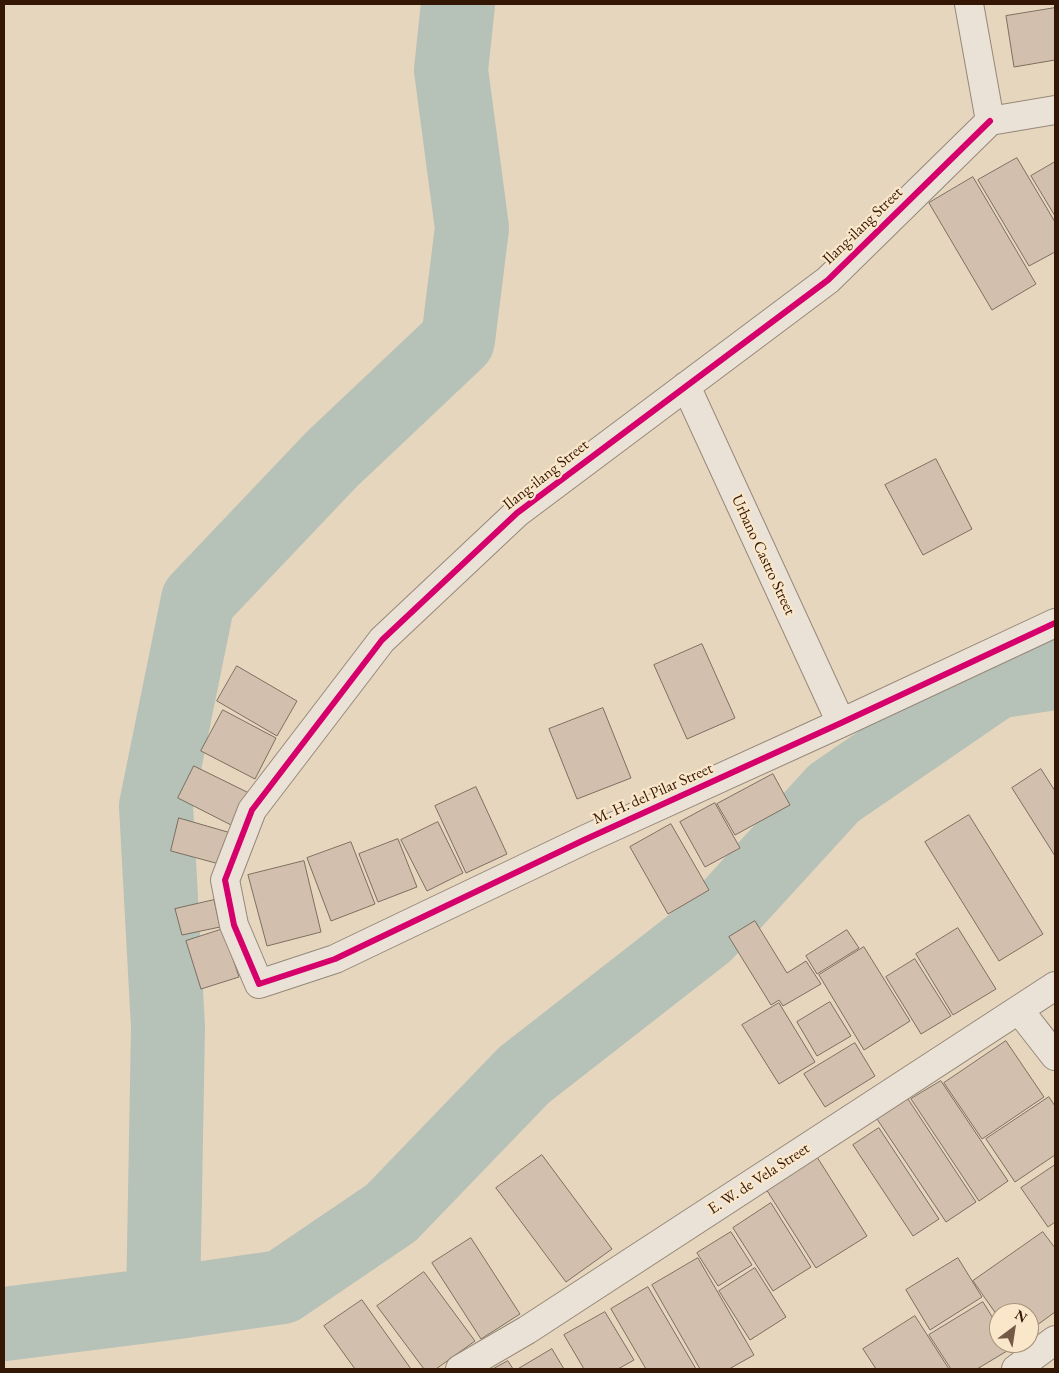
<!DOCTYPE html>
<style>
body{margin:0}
#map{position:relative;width:1059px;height:1373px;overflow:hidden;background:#e7d6be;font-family:"EB Garamond",serif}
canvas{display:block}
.frame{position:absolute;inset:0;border:5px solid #341605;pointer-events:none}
.north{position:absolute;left:989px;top:1303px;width:50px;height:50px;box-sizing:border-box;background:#fae7ca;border:1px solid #ab937b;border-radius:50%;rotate:31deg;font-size:14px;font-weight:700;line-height:20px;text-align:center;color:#341605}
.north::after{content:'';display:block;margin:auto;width:18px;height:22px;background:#735946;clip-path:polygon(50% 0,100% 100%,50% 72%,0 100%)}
</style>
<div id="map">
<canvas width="1059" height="1373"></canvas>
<div class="frame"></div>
<div class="north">N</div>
</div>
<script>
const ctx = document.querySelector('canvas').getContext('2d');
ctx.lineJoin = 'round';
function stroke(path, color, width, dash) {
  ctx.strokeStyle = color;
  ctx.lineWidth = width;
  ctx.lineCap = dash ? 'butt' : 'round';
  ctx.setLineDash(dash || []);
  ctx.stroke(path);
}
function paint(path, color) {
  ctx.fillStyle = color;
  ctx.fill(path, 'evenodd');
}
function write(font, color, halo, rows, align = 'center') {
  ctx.font = font + ' "EB Garamond",serif';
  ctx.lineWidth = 4.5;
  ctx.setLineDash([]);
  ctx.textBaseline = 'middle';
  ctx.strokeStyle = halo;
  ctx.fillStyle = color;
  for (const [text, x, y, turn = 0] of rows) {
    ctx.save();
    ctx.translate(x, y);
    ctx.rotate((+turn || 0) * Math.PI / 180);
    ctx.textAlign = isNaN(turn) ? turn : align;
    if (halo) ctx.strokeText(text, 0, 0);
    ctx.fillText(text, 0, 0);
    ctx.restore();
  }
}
const river = new Path2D(`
 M 163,1304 L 168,1027 L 156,806 L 198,600 L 332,459 L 458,340 L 472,228 L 451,70 L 458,4
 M 4,1324 L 163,1304 L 282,1287 L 391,1213 L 524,1075 L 706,933 L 834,793 L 996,682 L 1055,673`);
const building = new Path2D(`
 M 1055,8 L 1055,60 L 1014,67 L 1006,16 Z
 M 1017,158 L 1055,222 L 1055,252 L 1029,266 L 978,180 Z
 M 1055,162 L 1055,216 L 1031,176 Z
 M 973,177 L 1036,284 L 992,310 L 929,203 Z
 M 936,459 L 972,529 L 923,555 L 885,485 Z
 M 702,644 L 735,718 L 687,739 L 654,665 Z
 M 237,666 L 297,701 L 277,736 L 217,701 Z
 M 603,708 L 631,778 L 577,799 L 549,729 Z
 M 223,710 L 276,738 L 255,779 L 201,751 Z
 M 194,766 L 251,794 L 235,827 L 178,798 Z
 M 1041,769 L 1055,791 L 1055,856 L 1012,788 Z
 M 773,774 L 790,805 L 735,835 L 717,804 Z
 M 476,787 L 507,854 L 466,873 L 435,806 Z
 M 715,803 L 740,848 L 705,867 L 680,822 Z
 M 969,815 L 1043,934 L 999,961 L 925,842 Z
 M 179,818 L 231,833 L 223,865 L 171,851 Z
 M 438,822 L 463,873 L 427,891 L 401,840 Z
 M 671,824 L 709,890 L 668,914 L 630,847 Z
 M 398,839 L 417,887 L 378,902 L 359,854 Z
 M 351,842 L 375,904 L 331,921 L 307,858 Z
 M 304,861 L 321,932 L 267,946 L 248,875 Z
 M 214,900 L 220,927 L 182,935 L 175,909 Z
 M 755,921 L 787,973 L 806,961 L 821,984 L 783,1006 L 779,1000 L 771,1005 L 729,937 Z
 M 958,928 L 996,989 L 953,1015 L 916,954 Z
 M 223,929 L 239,977 L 201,989 L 186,941 Z
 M 847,930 L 859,948 L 817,974 L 806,956 Z
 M 864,947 L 910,1021 L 864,1050 L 819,975 Z
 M 915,959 L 951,1016 L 921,1034 L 886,977 Z
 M 830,1002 L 851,1036 L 817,1056 L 797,1022 Z
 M 779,1003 L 815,1062 L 779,1084 L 742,1025 Z
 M 1006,1041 L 1044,1097 L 982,1139 L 944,1083 Z
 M 855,1043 L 875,1076 L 825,1107 L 804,1074 Z
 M 941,1081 L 1008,1181 L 979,1201 L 911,1099 Z
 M 1049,1097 L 1055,1106 L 1055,1155 L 1015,1182 L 986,1139 Z
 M 908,1099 L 976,1202 L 946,1222 L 877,1119 Z
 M 879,1128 L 939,1219 L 913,1236 L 853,1145 Z
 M 542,1155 L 612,1249 L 566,1282 L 496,1188 Z
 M 817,1157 L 867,1236 L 816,1268 L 766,1189 Z
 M 1055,1165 L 1055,1222 L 1048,1227 L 1021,1188 Z
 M 771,1203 L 811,1267 L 773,1291 L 733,1228 Z
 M 731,1232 L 752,1265 L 718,1286 L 697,1253 Z
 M 1043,1232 L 1055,1248 L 1055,1312 L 1029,1331 L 1029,1313 L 999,1313 L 999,1318 L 973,1281 Z
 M 471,1238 L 520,1314 L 481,1339 L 432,1263 Z
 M 698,1258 L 754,1355 L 729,1369 L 700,1369 L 652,1285 Z
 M 958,1258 L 982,1297 L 930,1330 L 906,1290 Z
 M 755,1268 L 786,1317 L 750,1340 L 719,1291 Z
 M 424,1272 L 475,1341 L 436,1369 L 424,1369 L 377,1306 Z
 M 648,1287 L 696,1369 L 646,1369 L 611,1309 Z
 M 362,1300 L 411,1369 L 355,1369 L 324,1326 Z
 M 983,1302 L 999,1328 L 999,1343 L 1008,1343 L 1012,1348 L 977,1369 L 951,1369 L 929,1335 Z
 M 605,1312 L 634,1360 L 618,1369 L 584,1369 L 564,1335 Z
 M 915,1316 L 949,1369 L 876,1369 L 863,1349 Z
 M 552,1349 L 564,1369 L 518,1369 Z
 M 508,1361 L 513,1369 L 493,1369 Z`);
const street = new Path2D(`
 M 969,4 L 990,121
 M 990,121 L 828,280 L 517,513 L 382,640 L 252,810 L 225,880 L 234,925 L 259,984 L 335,959 L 584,840 L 841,723 L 1055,623
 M 990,121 L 1055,110
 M 686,386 L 841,723
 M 1019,1010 L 1055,1056
 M 460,1369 L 527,1330 L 1055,986
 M 1016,1369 L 1055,1340`);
const cycleway = new Path2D(`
 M 990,121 L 828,280 L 517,513 L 382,640 L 252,810 L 225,880 L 234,925 L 259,984 L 335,959 L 584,840 L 841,723 L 1055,623`);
const streetNames = [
 ["Ilang-ilang Street",863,226,-44],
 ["Ilang-ilang Street",546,475,-38],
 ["Urbano Castro Street",763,555,65],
 ["M. H. del Pilar Street",653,794,-24],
 ["E. W. de Vela Street",759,1179,-33]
];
stroke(river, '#b6c1b7', 74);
paint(building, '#d2bfad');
stroke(building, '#7c6f60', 1);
stroke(street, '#968879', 30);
stroke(street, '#eae2d6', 28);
stroke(cycleway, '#d6006c', 6);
write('16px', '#341605', '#fae7ca', streetNames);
</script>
